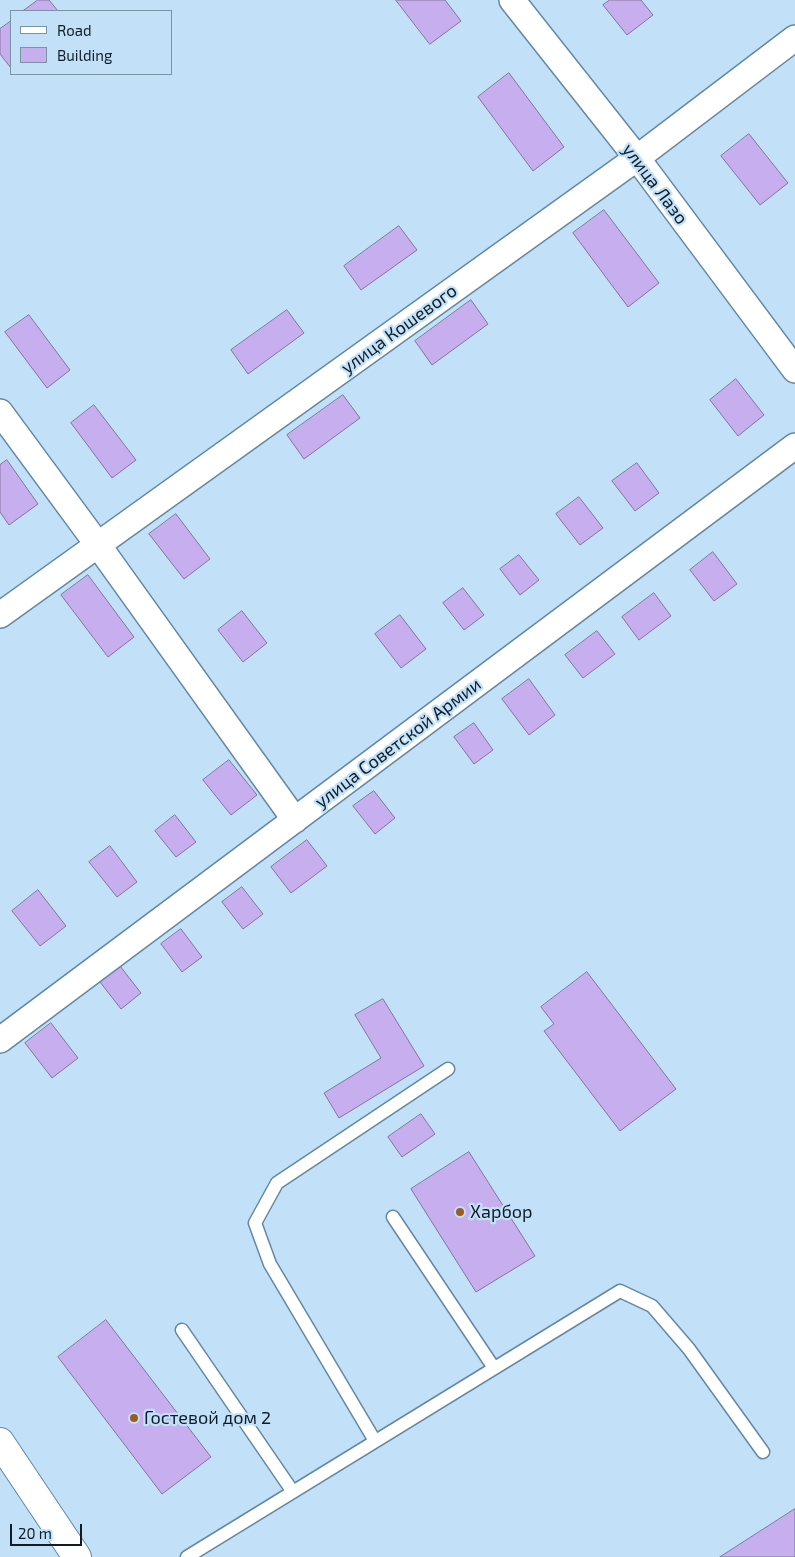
<!DOCTYPE html>
<meta charset="utf-8">
<style>
body{margin:0}
#map{position:relative;width:795px;height:1557px;overflow:hidden;background:#c2e1f9;font-family:"Exo 2",sans-serif}
canvas{display:block}
.legend{position:absolute;left:10px;top:10px;width:162px;height:65px;box-sizing:border-box;background:#c2e1f9;border:1px solid #7a93a5;margin:0;padding:6px 9px;list-style:none;font-size:15px;color:#0f1d28}
.legend li{display:flex;align-items:center;gap:10px;height:25px}
.legend b{width:25px;border:1px solid #7a93a5}
.scale{position:absolute;left:10px;top:1524px;width:72px;height:22px;box-sizing:border-box;border:2px solid #0f1d28;border-top:0;padding-left:6px;font-size:15px;line-height:18px;white-space:nowrap;color:#0f1d28;-webkit-text-stroke:4px #c2e1f9;paint-order:stroke}
</style>
<div id="map">
<canvas width="795" height="1557"></canvas>
<ul class="legend">
<li><b style="height:6px;background:#fff"></b>Road</li>
<li><b style="height:14px;background:#c6aeef"></b>Building</li>
</ul>
<div class="scale">20 m</div>
</div>
<script>
const ctx = document.querySelector('canvas').getContext('2d');
ctx.lineJoin = 'round';
function paint(path, color) {
  ctx.fillStyle = color;
  ctx.fill(path, 'evenodd');
}
function stroke(path, color, width, dash) {
  ctx.strokeStyle = color;
  ctx.lineWidth = width;
  ctx.lineCap = dash ? 'butt' : 'round';
  ctx.setLineDash(dash || []);
  ctx.stroke(path);
}
function write(font, color, halo, rows, align = 'center') {
  ctx.font = font + ' "Exo 2",sans-serif';
  ctx.lineWidth = 4.5;
  ctx.setLineDash([]);
  ctx.textBaseline = 'middle';
  ctx.strokeStyle = halo;
  ctx.fillStyle = color;
  for (const [text, x, y, turn = 0] of rows) {
    ctx.save();
    ctx.translate(x, y);
    ctx.rotate((+turn || 0) * Math.PI / 180);
    ctx.textAlign = isNaN(turn) ? turn : align;
    if (halo) ctx.strokeText(text, 0, 0);
    ctx.fillText(text, 0, 0);
    ctx.restore();
  }
}
const building = new Path2D(`
 M 38,0 L 49,0 L 58,11 L 23,11 Z
 M 396,0 L 445,0 L 461,21 L 430,44 Z
 M 610,0 L 641,0 L 653,15 L 627,35 L 603,5 Z
 M 11,21 L 11,68 L 0,54 L 0,29 Z
 M 509,73 L 564,147 L 533,171 L 478,97 Z
 M 749,134 L 788,183 L 760,205 L 721,156 Z
 M 604,210 L 659,283 L 628,307 L 573,233 Z
 M 399,226 L 417,250 L 361,290 L 344,266 Z
 M 471,300 L 488,324 L 432,365 L 415,341 Z
 M 287,310 L 304,333 L 248,374 L 231,350 Z
 M 29,315 L 70,370 L 47,388 L 5,332 Z
 M 736,379 L 764,415 L 738,436 L 710,400 Z
 M 343,395 L 360,418 L 304,459 L 287,435 Z
 M 94,405 L 136,460 L 112,478 L 71,423 Z
 M 7,460 L 38,504 L 9,525 L 0,512 L 0,465 Z
 M 637,463 L 659,493 L 635,511 L 612,481 Z
 M 579,497 L 603,528 L 580,545 L 556,514 Z
 M 176,514 L 210,559 L 184,579 L 149,534 Z
 M 713,552 L 737,584 L 714,601 L 690,570 Z
 M 519,555 L 539,580 L 520,595 L 500,569 Z
 M 88,575 L 134,637 L 108,657 L 61,595 Z
 M 463,588 L 484,615 L 464,630 L 443,603 Z
 M 654,593 L 671,616 L 639,640 L 622,617 Z
 M 242,611 L 267,643 L 243,662 L 218,630 Z
 M 400,615 L 426,649 L 401,668 L 375,634 Z
 M 597,631 L 615,654 L 583,678 L 565,655 Z
 M 529,679 L 555,715 L 529,735 L 502,699 Z
 M 474,723 L 493,750 L 474,764 L 454,737 Z
 M 229,760 L 257,795 L 231,815 L 203,780 Z
 M 374,791 L 395,818 L 375,834 L 353,806 Z
 M 175,815 L 196,842 L 176,857 L 155,831 Z
 M 307,840 L 327,866 L 291,893 L 271,867 Z
 M 110,846 L 137,882 L 117,897 L 89,862 Z
 M 242,887 L 263,914 L 243,929 L 222,902 Z
 M 38,890 L 66,926 L 40,946 L 12,911 Z
 M 181,929 L 202,957 L 182,972 L 161,944 Z
 M 120,966 L 141,993 L 121,1009 L 100,982 Z
 M 587,972 L 676,1089 L 620,1131 L 544,1031 L 554,1024 L 541,1007 Z
 M 383,999 L 424,1066 L 339,1118 L 324,1093 L 381,1058 L 355,1015 Z
 M 51,1023 L 78,1058 L 52,1078 L 25,1043 Z
 M 421,1114 L 435,1134 L 402,1157 L 388,1137 Z
 M 469,1152 L 535,1256 L 476,1292 L 411,1189 Z
 M 106,1320 L 211,1457 L 162,1494 L 58,1357 Z
 M 795,1509 L 795,1557 L 720,1557 Z`);
const lane = new Path2D(`
 M 393,1217 L 494,1368
 M 182,1330 L 293,1492
 M 375,1441 L 270,1264 L 255,1223 L 277,1183 L 448,1069
 M 187,1557 L 620,1291 L 652,1306 L 689,1349 L 763,1452`);
const street = new Path2D(`
 M 512,0 L 637,158 L 795,370
 M 0,412 L 98,545 L 295,820
 M 0,615 L 637,158 L 795,38
 M 0,1040 L 795,446`);
const primary = new Path2D(`
 M 0,1442 L 77,1557`);
const markers = [
 [460,1212,5,"#995d20"],
 [134,1418,5,"#995d20"]
];
const streetNames = [
 ["улица Лазо",655,184,53],
 ["улица Кошевого",399,329,-36],
 ["улица Советской Армии",398,743,-37]
];
const poiNames = [
 ["Харбор",470,1212],
 ["Гостевой дом 2",144,1418]
];
paint(building, '#c6aeef');
stroke(building, '#83759a', 1);
stroke(lane, '#6488a3', 15);
stroke(street, '#6488a3', 28);
stroke(primary, '#6488a3', 30);
stroke(lane, '#fff', 12);
stroke(street, '#fff', 25);
stroke(primary, '#fff', 28);
for (const [x, y, r, color] of markers) {
  const dot = new Path2D();
  dot.arc(x, y, r, 0, 2 * Math.PI);
  ctx.fillStyle = color;
  ctx.fill(dot);
  stroke(dot, '#c2e1f9', 2);
}
write('18px', '#0f1d28', '#c2e1f9', streetNames);
write('18px', '#0f1d28', '#c2e1f9', poiNames, 'left');
</script>
